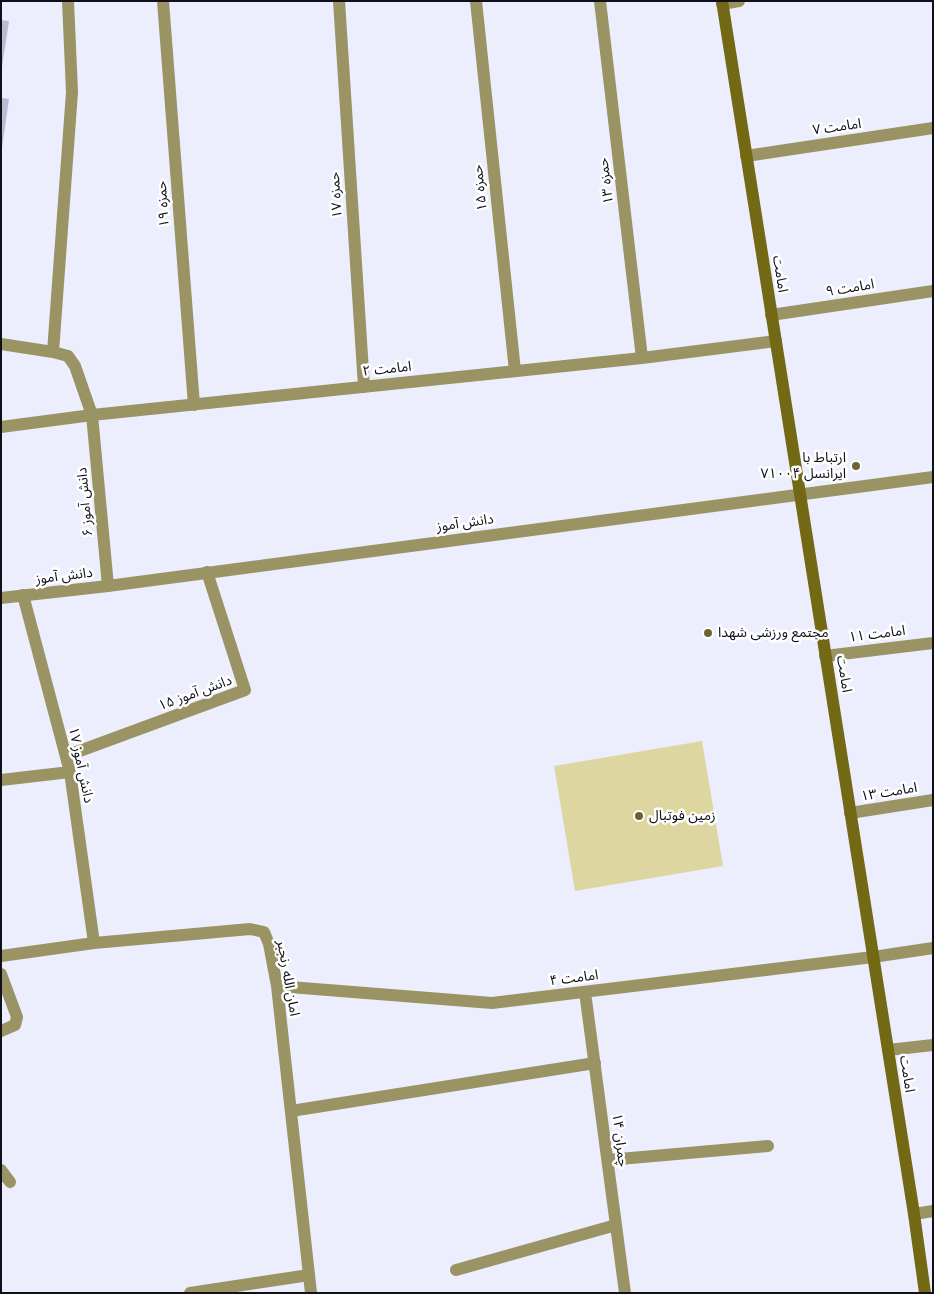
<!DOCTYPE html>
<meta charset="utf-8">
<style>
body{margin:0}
#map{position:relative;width:934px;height:1294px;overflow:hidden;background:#eceefd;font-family:Mulish,sans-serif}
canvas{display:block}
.frame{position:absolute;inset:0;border:2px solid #0f1018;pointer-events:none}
</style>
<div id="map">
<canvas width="934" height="1294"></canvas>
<div class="frame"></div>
</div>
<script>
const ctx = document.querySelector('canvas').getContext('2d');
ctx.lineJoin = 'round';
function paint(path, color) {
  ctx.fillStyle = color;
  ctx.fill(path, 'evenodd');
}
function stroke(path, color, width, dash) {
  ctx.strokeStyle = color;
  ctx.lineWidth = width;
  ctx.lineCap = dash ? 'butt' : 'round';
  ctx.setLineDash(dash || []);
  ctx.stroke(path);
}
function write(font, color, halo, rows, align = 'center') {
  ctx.font = font + ' Mulish,"Noto Sans Arabic",sans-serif';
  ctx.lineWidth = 5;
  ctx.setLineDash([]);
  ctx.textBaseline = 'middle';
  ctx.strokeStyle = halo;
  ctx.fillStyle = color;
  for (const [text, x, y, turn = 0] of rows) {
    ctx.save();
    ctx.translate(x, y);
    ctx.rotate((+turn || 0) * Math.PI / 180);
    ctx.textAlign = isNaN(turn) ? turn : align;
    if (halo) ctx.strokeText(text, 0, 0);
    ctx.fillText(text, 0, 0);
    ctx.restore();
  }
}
const green = new Path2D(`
 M 702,741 L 723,866 L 575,891 L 554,766 Z`);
const building = new Path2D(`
 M 1,20 L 9,21 L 2,67 L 1,67 Z
 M 1,98 L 9,99 L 2,148 L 1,148 Z`);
const service = new Path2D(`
 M 291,1111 L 595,1063`);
const minor = new Path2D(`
 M 163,1 L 194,405
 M 339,1 L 364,387
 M 476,1 L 515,371
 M 600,1 L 642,358
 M 722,4 L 739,1
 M 746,156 L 933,128
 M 771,315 L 933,291
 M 1,344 L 53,352 L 68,356 L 75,366 L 92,415 L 108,586
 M 53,352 L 72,92 L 68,1
 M 1,427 L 92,415 L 642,358 L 776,341
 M 23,595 L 70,772 L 94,943
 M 825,656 L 933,643
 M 66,756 L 245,690 L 207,572
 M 1,780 L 70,772
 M 850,813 L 933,800
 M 1,956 L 94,943 L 250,929 L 264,932 L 269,944 L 277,986 L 311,1293
 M 1,974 L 17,1017 L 15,1025 L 1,1031
 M 277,986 L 492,1003 L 873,957 L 933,948
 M 585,992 L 625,1293
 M 888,1050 L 933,1045
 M 608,1160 L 768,1146
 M 1,1170 L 10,1182
 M 914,1214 L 933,1211
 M 456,1270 L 616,1225
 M 190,1293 L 309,1275`);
const tertiary = new Path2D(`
 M 1,598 L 108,586 L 933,477`);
const secondary = new Path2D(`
 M 722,1 L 914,1214 L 925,1293`);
const markers = [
 [856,466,5,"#6b6431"],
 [708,633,5,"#6b6431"],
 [639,816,5,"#6b6431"]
];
const streetNames = [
 ["امامت ۷",837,127,-8],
 ["حمزه ۱۳",606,181,-97],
 ["حمزه ۱۵",480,188,-96],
 ["حمزه ۱۷",336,195,-94],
 ["حمزه ۱۹",163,204,-94],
 ["امامت",780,274,81],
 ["امامت ۹",850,288,-9],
 ["امامت ۲",387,369,-6],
 ["دانش آموز ۶",85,502,-95],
 ["دانش آموز",465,523,-8],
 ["دانش آموز",64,576,-7],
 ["امامت ۱۱",877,634,-7],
 ["امامت",844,674,81],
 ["دانش آموز ۱۵",195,693,-20],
 ["دانش آموز ۱۷",81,765,78],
 ["امامت ۱۳",889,792,-9],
 ["امان الله رنجبر",288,978,80],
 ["امامت ۴",574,978,-7],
 ["امامت",907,1074,81],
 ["چمران ۱۴",620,1140,83]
];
const poiNames = [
 ["ارتباط با",846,458,"right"],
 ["ایرانسل ۷۱۰۰۴",846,474,"right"],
 ["مجتمع ورزشی شهدا",718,633],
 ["زمین فوتبال",649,816]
];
paint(green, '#ded6a0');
paint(building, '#b8bcd4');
stroke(service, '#9a9464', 12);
stroke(minor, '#9a9464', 12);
stroke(tertiary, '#9a9464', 12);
stroke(secondary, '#736813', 12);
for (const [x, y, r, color] of markers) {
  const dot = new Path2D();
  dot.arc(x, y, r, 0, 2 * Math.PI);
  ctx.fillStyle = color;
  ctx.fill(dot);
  stroke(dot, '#fff', 2);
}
write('14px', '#0f1018', '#fff', streetNames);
write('14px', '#0f1018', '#fff', poiNames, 'left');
</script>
